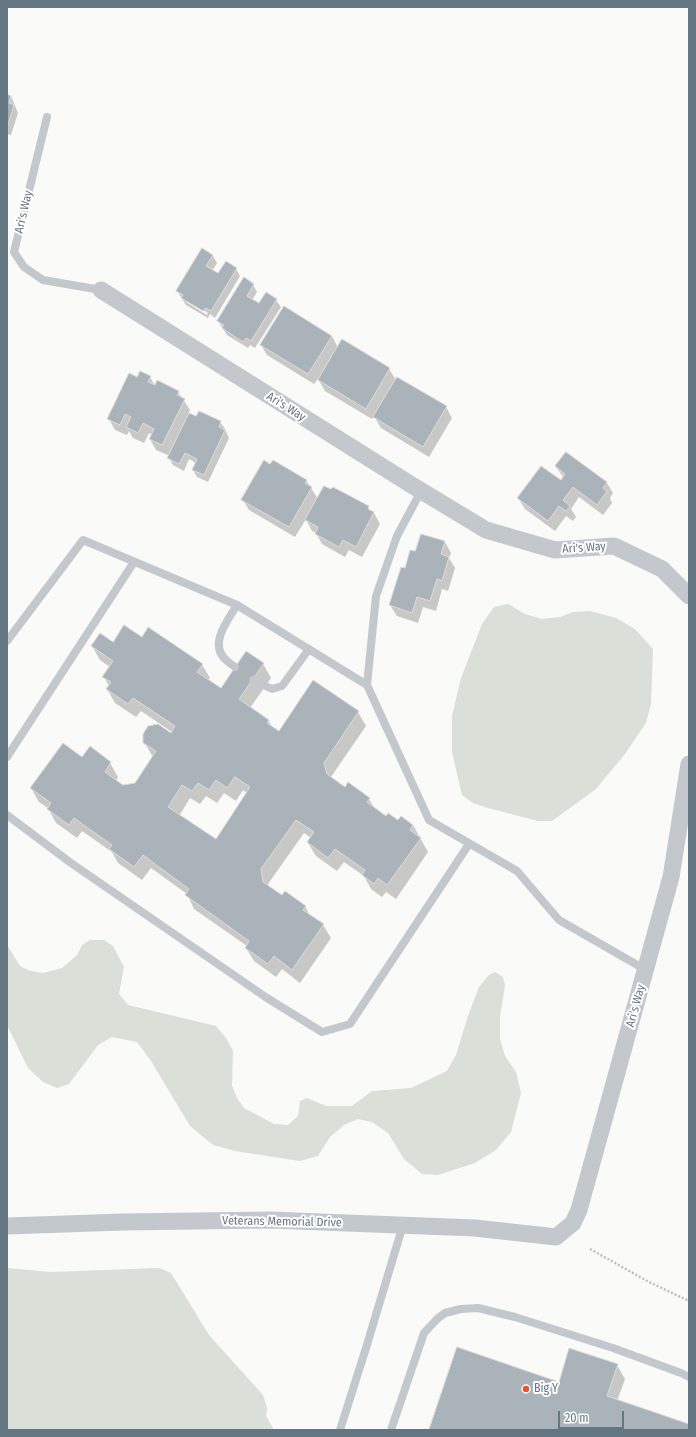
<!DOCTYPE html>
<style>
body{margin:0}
#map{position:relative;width:696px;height:1437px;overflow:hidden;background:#fafaf8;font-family:"Fira Sans Condensed",sans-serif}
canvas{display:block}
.frame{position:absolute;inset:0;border:8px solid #657683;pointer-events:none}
.scale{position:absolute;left:558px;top:1411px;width:66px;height:18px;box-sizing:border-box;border:2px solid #657683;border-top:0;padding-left:5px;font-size:12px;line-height:14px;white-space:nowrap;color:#657683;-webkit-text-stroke:3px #fff;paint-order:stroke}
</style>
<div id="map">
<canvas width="696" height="1437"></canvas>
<div class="frame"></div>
<div class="scale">20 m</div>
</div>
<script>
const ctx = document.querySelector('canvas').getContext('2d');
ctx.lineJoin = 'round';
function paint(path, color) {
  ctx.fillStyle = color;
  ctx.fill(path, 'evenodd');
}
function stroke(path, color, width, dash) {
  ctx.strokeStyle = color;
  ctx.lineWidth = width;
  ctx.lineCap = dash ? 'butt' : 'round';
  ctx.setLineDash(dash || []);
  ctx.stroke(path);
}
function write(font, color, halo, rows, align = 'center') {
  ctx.font = font + ' "Fira Sans Condensed",sans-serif';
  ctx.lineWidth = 4;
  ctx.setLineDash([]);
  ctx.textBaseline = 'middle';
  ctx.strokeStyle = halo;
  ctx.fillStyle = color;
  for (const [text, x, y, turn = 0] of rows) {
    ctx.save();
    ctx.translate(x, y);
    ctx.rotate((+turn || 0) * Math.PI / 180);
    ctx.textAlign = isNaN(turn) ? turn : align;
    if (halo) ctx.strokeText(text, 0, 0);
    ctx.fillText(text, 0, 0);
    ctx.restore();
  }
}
const green = new Path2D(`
 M 508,604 L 525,614 L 542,619 L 560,617 L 573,612 L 590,611 L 616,618 L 635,629 L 653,649 L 651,704 L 646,723 L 625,754 L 596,789 L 552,821 L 538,821 L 488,808 L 473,803 L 462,795 L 452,752 L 452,716 L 461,678 L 482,624 L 494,607 Z
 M 90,940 L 104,940 L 113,946 L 124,967 L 119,994 L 128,1005 L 216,1026 L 226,1038 L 233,1051 L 232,1086 L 237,1098 L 244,1108 L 274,1124 L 288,1125 L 298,1116 L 300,1101 L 307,1098 L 326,1106 L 352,1106 L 372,1091 L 411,1088 L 447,1071 L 456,1055 L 468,1016 L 479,987 L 489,975 L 495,972 L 503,977 L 505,985 L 500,1017 L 500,1039 L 505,1056 L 516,1072 L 521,1093 L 511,1132 L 496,1150 L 475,1163 L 438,1175 L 422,1174 L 404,1159 L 388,1133 L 372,1122 L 358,1119 L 344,1125 L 330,1137 L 318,1156 L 300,1161 L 235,1151 L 213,1145 L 190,1126 L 151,1061 L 137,1042 L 112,1037 L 98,1045 L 69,1084 L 57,1088 L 43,1082 L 28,1068 L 7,1025 L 7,945 L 20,966 L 30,971 L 43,973 L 62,968 L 77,955 L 82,945 Z
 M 7,1268 L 51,1272 L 159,1268 L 171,1273 L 209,1335 L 263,1395 L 267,1408 L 266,1416 L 274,1430 L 7,1430 Z`);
const shadow = new Path2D(`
 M 7,95 L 11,96 L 18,113 L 11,135 L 7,134 Z
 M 202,250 L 213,256 L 217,263 L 212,271 L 219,275 L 236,269 L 240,276 L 215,318 L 210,314 L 208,318 L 186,305 L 177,291 ZM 186,299 L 208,313 L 207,315 L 186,302 Z
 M 253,285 L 257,292 L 252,300 L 259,304 L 276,300 L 281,307 L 255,348 L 250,345 L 248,348 L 227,335 L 218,321 Z
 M 332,336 L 338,348 L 389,369 L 396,380 L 446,407 L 452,418 L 429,457 L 381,428 L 374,416 L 372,419 L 325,391 L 318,379 L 314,384 L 267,355 L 261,345 Z
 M 150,377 L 155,386 L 178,392 L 190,410 L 188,414 L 197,418 L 220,422 L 225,429 L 229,438 L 208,482 L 197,477 L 193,470 L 196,463 L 189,459 L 184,471 L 173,465 L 169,458 L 170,456 L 156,450 L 150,439 L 152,435 L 149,433 L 144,443 L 133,438 L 129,431 L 127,435 L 115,430 L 109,419 L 137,378 Z
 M 566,453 L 607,483 L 613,493 L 610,498 L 612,503 L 603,515 L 579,497 L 571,509 L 576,517 L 573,521 L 566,516 L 555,531 L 525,509 L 518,498 L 561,482 L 564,478 L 556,467 Z
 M 271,465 L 306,480 L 318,499 L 368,507 L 371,512 L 374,513 L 380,524 L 362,557 L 349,550 L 345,557 L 322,544 L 316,533 L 312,531 L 306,519 L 295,537 L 249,510 L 243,500 Z
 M 445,542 L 451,553 L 449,558 L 455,568 L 448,591 L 442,589 L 436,611 L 423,607 L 418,623 L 397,616 L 390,605 L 406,569 L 416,553 Z
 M 143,638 L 202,665 L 210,678 L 208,680 L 222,689 L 263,664 L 271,678 L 250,708 L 268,720 L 273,729 L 279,733 L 358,712 L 366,726 L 331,777 L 332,779 L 345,788 L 348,784 L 369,799 L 375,809 L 386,817 L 413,825 L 428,852 L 396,899 L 386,892 L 382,897 L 371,889 L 364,876 L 344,862 L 337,871 L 316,856 L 308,843 L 311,838 L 304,833 L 268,884 L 269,887 L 283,897 L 305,906 L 310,916 L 323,925 L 331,938 L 300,983 L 282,969 L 276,977 L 254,961 L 246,948 L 247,946 L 194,909 L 187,894 L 151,868 L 142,880 L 118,863 L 112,852 L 82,831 L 77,838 L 56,823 L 48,808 L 39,802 L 31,788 L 83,758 L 110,763 L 118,777 L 116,781 L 123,786 L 135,784 L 153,757 L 144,742 L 171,734 L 172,732 L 141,711 L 136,717 L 115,703 L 107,689 L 109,686 L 104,677 L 110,667 L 100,660 L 92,646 ZM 243,790 L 247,793 L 217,840 L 179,816 L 190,798 L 200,804 L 206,796 L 217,803 L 224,793 L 236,801 Z
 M 617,1365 L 625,1379 L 617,1401 L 689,1426 L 689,1430 L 430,1430 L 559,1383 Z`);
const building = new Path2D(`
 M 7,94 L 11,96 L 9,103 L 14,105 L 7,128 Z
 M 202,248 L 213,255 L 206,266 L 218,273 L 226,261 L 237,268 L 211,311 L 206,308 L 203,311 L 181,298 L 183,295 L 176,291 Z
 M 244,277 L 254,284 L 247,296 L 259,303 L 266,292 L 277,299 L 251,341 L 246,338 L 243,342 L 222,328 L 224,325 L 217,321 Z
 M 284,306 L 332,336 L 308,374 L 260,345 Z
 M 342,339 L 390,368 L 366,409 L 318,380 Z
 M 140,371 L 151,376 L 148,382 L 155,385 L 157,380 L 179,391 L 177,395 L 185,399 L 162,445 L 149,439 L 154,429 L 143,423 L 138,433 L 126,427 L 131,417 L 125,414 L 120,425 L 107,419 L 129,373 L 137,377 Z
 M 397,377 L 447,406 L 423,447 L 373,417 Z
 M 199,411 L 221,421 L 219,427 L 225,430 L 204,475 L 192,470 L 197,459 L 185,453 L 179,464 L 167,458 L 189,413 L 196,416 Z
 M 566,452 L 607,482 L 603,488 L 607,491 L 597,505 L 573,487 L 563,500 L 570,506 L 566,511 L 559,506 L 548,521 L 517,498 L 541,466 L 561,480 L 565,474 L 555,466 Z
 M 264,460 L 270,464 L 273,460 L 307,480 L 305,483 L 312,487 L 289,527 L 241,500 Z
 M 324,486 L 331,489 L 333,487 L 369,506 L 368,509 L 374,512 L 356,547 L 343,540 L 339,547 L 315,534 L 318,527 L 305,520 Z
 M 421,534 L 445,541 L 441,554 L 449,557 L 442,581 L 437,579 L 430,601 L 417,597 L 412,613 L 389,605 L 401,567 L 405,568 L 410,550 L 415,551 Z
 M 124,625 L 142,637 L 148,627 L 203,664 L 197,672 L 221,688 L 246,651 L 264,663 L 239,699 L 269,720 L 267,723 L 279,731 L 313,680 L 359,711 L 324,763 L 327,774 L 345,787 L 348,782 L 370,798 L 367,802 L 386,816 L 388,813 L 398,820 L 401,816 L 413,825 L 410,830 L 421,838 L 387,885 L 378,878 L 374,884 L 362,875 L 365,870 L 335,849 L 328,858 L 307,842 L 314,832 L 296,820 L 261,869 L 263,882 L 282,895 L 285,891 L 306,906 L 303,910 L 324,924 L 292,970 L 274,956 L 268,964 L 245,948 L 249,941 L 185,895 L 189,889 L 143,855 L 134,867 L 109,849 L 112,845 L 74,818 L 69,825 L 47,809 L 51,803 L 30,788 L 63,743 L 82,757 L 90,746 L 111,762 L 105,772 L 123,785 L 135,783 L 156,751 L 143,743 L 143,734 L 148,726 L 158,724 L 171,733 L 175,726 L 133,698 L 128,704 L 106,689 L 111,682 L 102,677 L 113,661 L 91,646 L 100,633 L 113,642 ZM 235,777 L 250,787 L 216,839 L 168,807 L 182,785 L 192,791 L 198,783 L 209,790 L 216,780 L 227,788 Z
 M 457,1347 L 559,1382 L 569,1348 L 618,1364 L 607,1396 L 689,1424 L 689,1430 L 429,1430 Z`);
const path = new Path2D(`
 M 590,1249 L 649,1282 L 689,1301`);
const lane = new Path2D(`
 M 47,117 L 14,252 L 24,267 L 43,280 L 101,290
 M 7,641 L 83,540 L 237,605 L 367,685 L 429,820 L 517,871 L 559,920 L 646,970
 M 235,667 C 232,665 228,662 225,659 C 209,643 228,620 237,605
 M 253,680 L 272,689 L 282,686 L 309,649
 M 367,685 L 376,596 L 397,536 L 421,491
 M 7,757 L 134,562
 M 7,815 L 71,863 L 267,998 L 322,1032 L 350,1024 L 469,844
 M 340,1430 L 366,1348 L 403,1225
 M 391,1430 L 424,1333 L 437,1319 L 445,1313 L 461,1309 L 478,1308 L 515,1317 L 613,1348 L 681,1373 L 689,1377`);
const street = new Path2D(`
 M 101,290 L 410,484 L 486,530 L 555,550 L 614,546 L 662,569 L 689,596
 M 7,1226 L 123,1222 L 270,1220 L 475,1228 L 556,1237 L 573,1223 L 579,1210 L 671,877 L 689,764`);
const markers = [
 [526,1389,4,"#e4572e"]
];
const streetNames = [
 ["Ari's Way",24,212,-77],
 ["Ari's Way",286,407,32],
 ["Ari's Way",584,548,-4],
 ["Ari's Way",636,1006,-75],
 ["Veterans Memorial Drive",282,1222,1]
];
const poiNames = [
 ["Big Y",534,1389]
];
paint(green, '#dadfd7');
paint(shadow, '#0003');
paint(building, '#aab3b9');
stroke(building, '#dcdcda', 1);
stroke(path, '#bbbfc2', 2.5, [2, 2]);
stroke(lane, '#c3c8cc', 8);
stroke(street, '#c3c8cc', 17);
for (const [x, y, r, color] of markers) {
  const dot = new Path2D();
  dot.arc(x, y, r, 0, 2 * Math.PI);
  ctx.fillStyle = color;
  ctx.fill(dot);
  stroke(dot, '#fff', 1.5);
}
write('12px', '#657683', '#fff', streetNames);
write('12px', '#657683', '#fff', poiNames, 'left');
</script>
